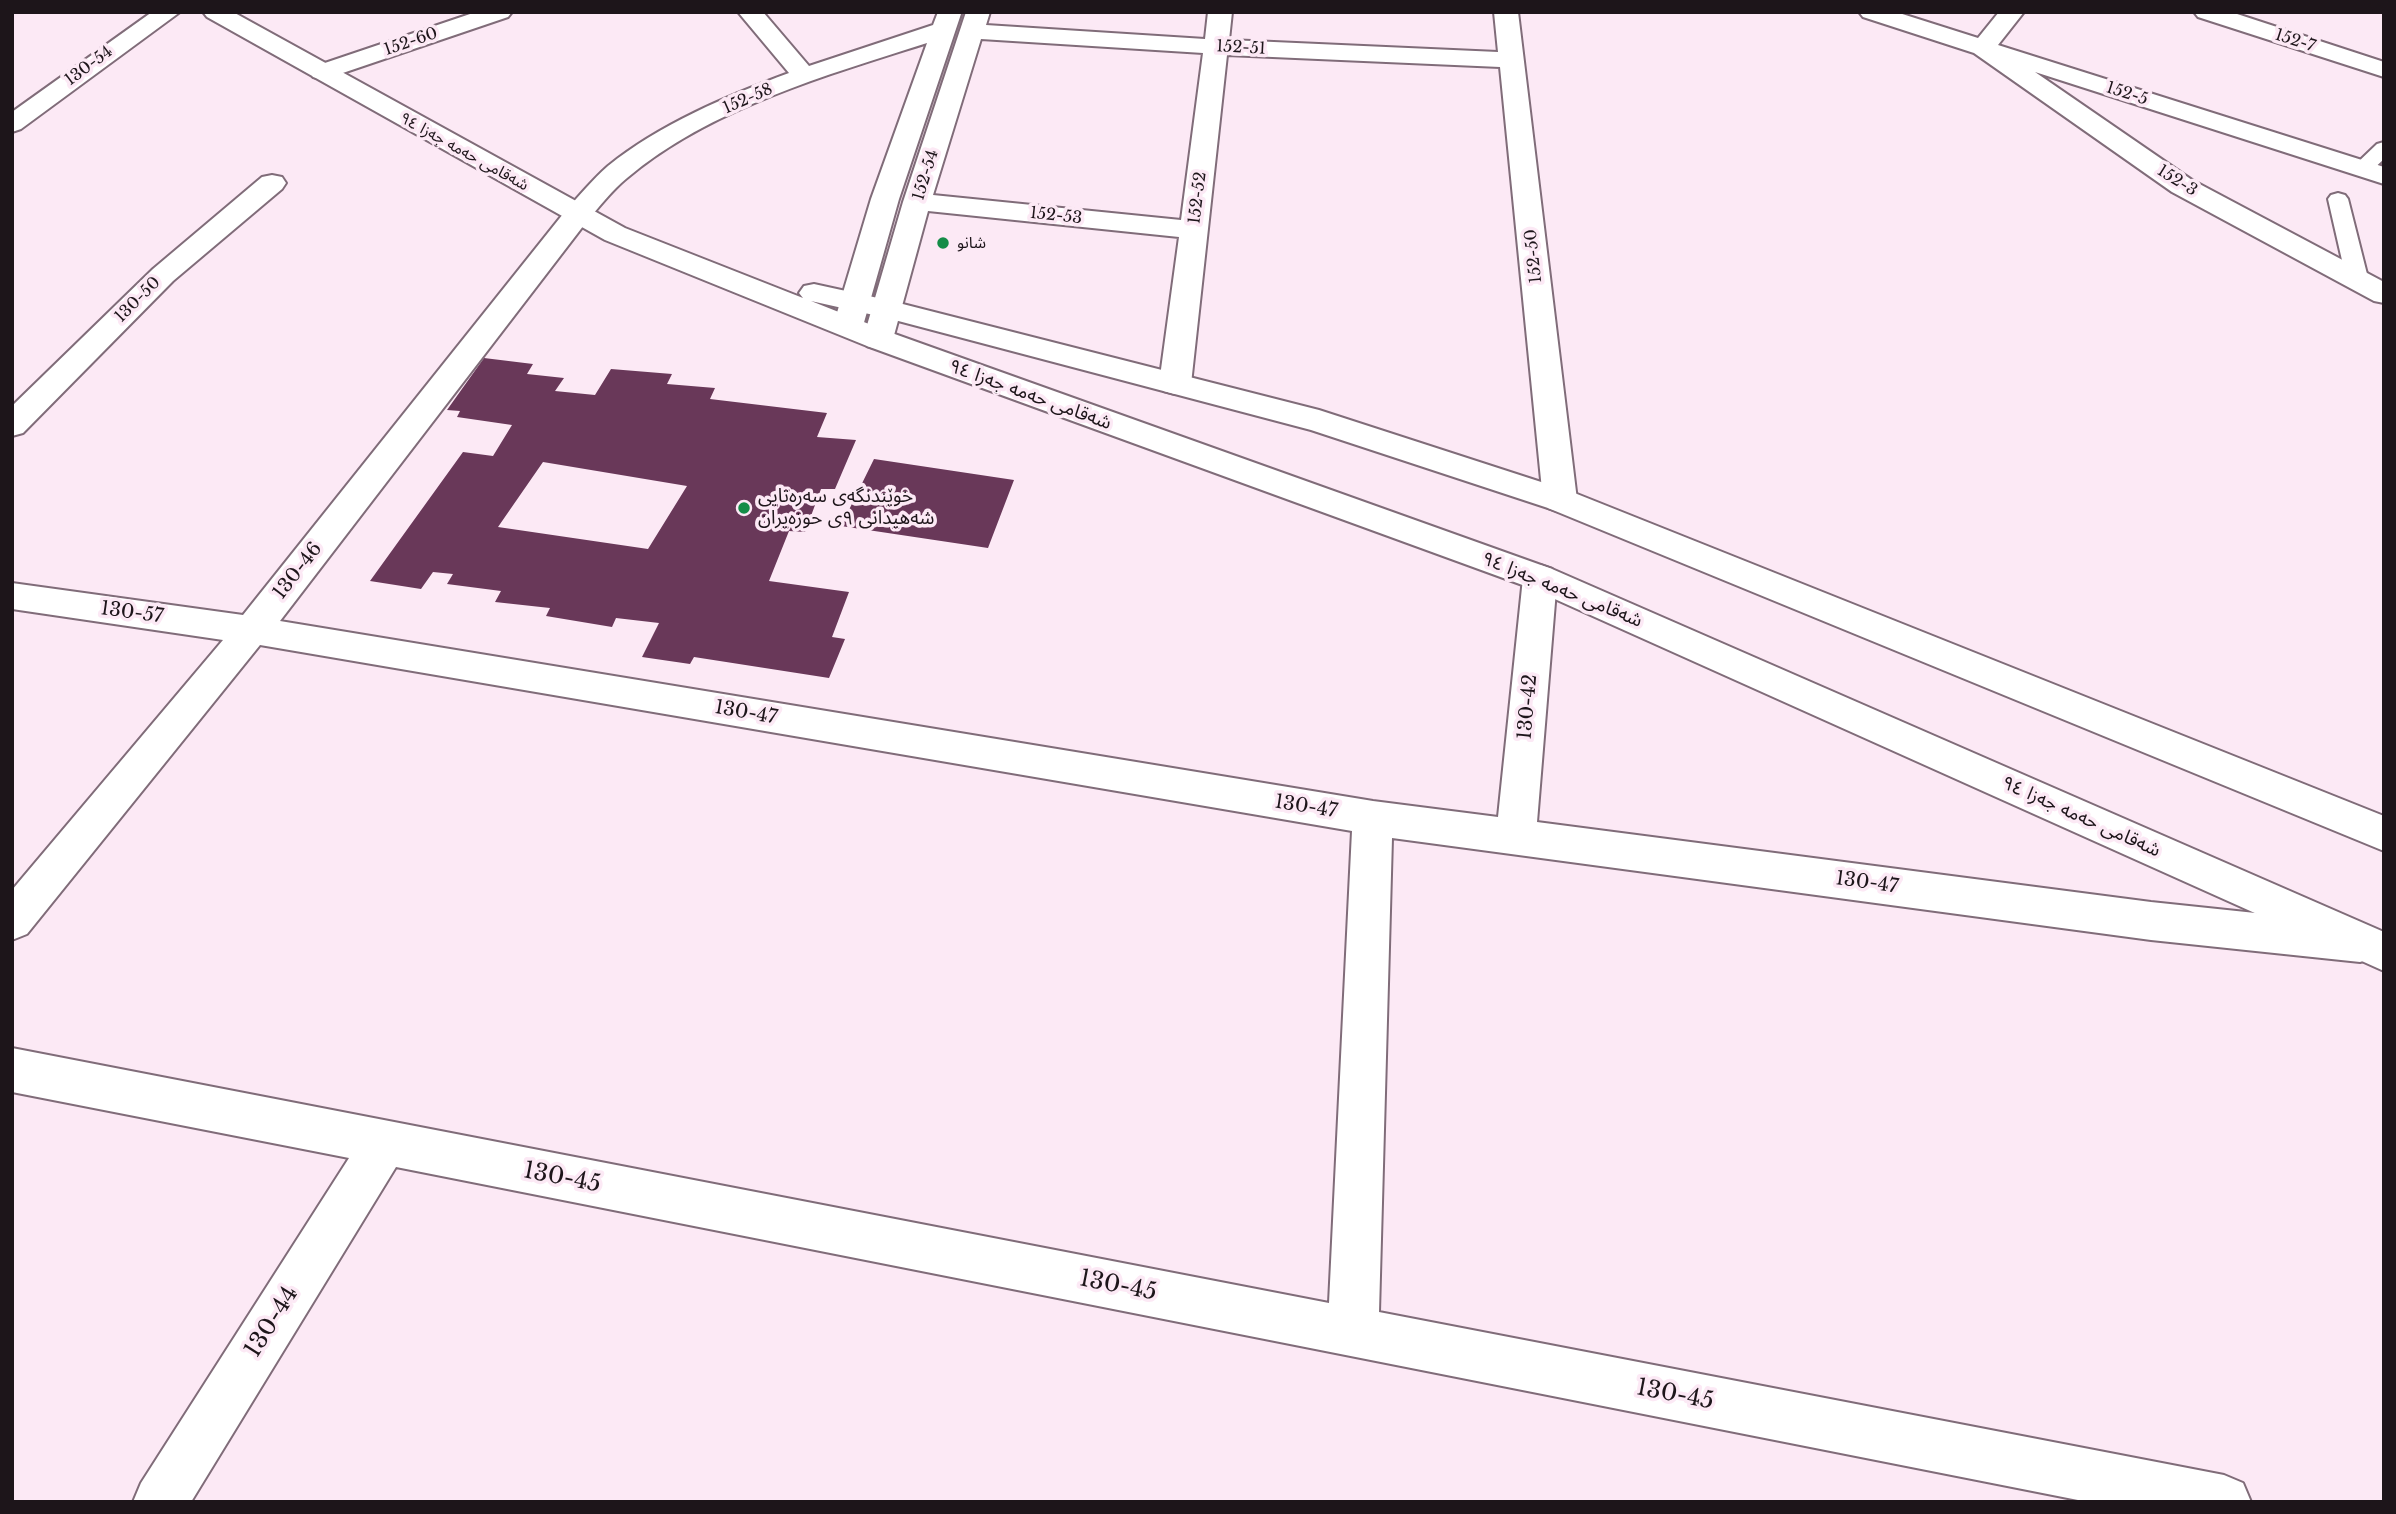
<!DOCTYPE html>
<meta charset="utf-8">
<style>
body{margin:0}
#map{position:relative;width:2396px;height:1514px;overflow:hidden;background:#fce9f5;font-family:"Libre Baskerville",serif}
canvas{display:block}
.frame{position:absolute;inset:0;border:14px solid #1d151a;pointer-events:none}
</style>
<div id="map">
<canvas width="2396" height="1514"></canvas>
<div class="frame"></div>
</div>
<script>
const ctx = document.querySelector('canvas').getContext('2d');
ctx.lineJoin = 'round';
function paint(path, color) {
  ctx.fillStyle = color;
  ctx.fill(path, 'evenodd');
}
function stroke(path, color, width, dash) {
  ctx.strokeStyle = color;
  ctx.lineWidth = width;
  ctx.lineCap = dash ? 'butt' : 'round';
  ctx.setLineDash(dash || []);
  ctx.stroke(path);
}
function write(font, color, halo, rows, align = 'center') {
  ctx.font = font + ' "Libre Baskerville","Noto Sans Arabic",serif';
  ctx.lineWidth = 7;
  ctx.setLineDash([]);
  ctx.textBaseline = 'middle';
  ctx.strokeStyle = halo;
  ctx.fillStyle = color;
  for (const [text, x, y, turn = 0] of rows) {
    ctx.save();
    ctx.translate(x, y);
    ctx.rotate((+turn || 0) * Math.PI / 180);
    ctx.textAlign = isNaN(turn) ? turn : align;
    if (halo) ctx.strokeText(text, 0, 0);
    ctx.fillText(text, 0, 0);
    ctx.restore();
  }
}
const building = new Path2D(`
 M 484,358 L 533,364 L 527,374 L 564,378 L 555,391 L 595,395 L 611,369 L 672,374 L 667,384 L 715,388 L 710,399 L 827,413 L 817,437 L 856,440 L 835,489 L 821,489 L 805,532 L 789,531 L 769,581 L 849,592 L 832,637 L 845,639 L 829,678 L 694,657 L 690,664 L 642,657 L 659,623 L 616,618 L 612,627 L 546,616 L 550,608 L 495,602 L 501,591 L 447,584 L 453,574 L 433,572 L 421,589 L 370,581 L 463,452 L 493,456 L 512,425 L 457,417 L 460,411 L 447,410 ZM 543,462 L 687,486 L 648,549 L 498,527 Z
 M 874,459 L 1014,480 L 988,548 L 841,526 Z`);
const service = new Path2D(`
 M 2384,142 L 2384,159 L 2369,173 L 2355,173 L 2352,169 L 2355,165 L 2377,144 Z
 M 2338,193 L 2345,195 L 2348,199 L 2369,282 L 2365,287 L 2351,287 L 2347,282 L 2328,199 L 2331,195 Z`);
const minor = new Path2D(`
 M 152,12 L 180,12 L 21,129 L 12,132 L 12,112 Z
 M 476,12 L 512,12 L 508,17 L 331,77 L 322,79 L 313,77 L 310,72 L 313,67 Z
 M 738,12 L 763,12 L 809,66 L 933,25 L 938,12 L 961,14 L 899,199 L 863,326 L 859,333 L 848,336 L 837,333 L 833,326 L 871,199 L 927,43 C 827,75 708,109 627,178 C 612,190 600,206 587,221 L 280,621 L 1373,801 L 1498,817 L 1523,578 L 1528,569 L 1540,565 L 1552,569 L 1557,578 L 1537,822 L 2151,902 L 2360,924 L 2375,929 L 2381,943 L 2375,957 L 2360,962 L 2151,940 L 1392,838 L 1379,1312 L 2224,1475 L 2243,1483 L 2251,1502 L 2088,1502 L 396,1167 L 191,1502 L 133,1502 L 141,1483 L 349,1158 L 12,1092 L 12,1048 L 1329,1303 L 1352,831 L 260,645 L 27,934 L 12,940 L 12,890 L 223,640 L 12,609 L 12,583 L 243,615 L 567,209 C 580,195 593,179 608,166 C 660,124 727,96 789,73 Z
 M 966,12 L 990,12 L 986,25 L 1205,39 L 1208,12 L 1232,12 L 1229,40 L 1498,52 L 1494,12 L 1518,12 L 1577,500 L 1572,508 L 1560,512 L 1548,508 L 1543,500 L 1500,67 L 1227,55 L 1191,384 L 1186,391 L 1175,394 L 1164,391 L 1159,384 L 1179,237 L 928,211 L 893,339 L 889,346 L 878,349 L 867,346 L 863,339 L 903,202 ZM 981,39 L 1203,53 L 1181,220 L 933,195 Z
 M 1859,12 L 1896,12 L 1978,38 L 1999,12 L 2024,12 L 1998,45 L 2384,167 L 2384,184 L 2035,72 L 2192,180 L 2384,282 L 2384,303 L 2374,301 L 2172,192 L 1974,53 L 1863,17 Z
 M 2194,12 L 2231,12 L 2384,62 L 2384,77 L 2198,17 Z
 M 272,175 L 282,177 L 286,183 L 282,189 L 173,281 L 23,433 L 12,436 L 12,406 L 153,269 L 262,177 Z`);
const secondary = new Path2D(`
 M 203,12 L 233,12 L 625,228 L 803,298 L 799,293 L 804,286 L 814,284 L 887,300 L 1319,410 L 1572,492 L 2384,816 L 2384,851 L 1548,508 L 1311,430 L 887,318 L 811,301 L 889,332 L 1552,569 L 2384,932 L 2384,971 L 1528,587 L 867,346 L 605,240 L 207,17 Z`);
const markers = [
 [943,243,7,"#148c47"],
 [744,508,7,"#148c47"]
];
const farStreetnames = [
 ["152-7",2295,41,18],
 ["152-60",411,42,-19],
 ["152-51",1241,48,3],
 ["130-54",89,66,-37],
 ["152-5",2127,94,18],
 ["152-58",748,99,-24],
 ["شەقامی حەمە جەزا ٩٤",464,152,29],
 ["152-54",926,175,-73],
 ["152-3",2177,181,32],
 ["152-52",1198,198,-83],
 ["152-53",1056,216,6],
 ["152-50",1534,256,-96],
 ["130-50",138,300,-45]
];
const farPoinames = [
 ["شانو",957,243]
];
const streetNames = [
 ["شەقامی حەمە جەزا ٩٤",1030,395,20],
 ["130-46",298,571,-52],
 ["شەقامی حەمە جەزا ٩٤",1562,590,22],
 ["130-57",132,613,8],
 ["130-42",1528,707,-85],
 ["130-47",746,713,10],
 ["130-47",1306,807,9],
 ["شەقامی حەمە جەزا ٩٤",2081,817,24],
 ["130-47",1867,883,8]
];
const poiNames = [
 ["خوێندنگەی سەرەتایی",758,497],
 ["شەهیدانی ٩ی حوزەیران",758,519]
];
const nearStreetnames = [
 ["130-45",562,1178,11],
 ["130-45",1118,1286,11],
 ["130-44",272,1322,-58],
 ["130-45",1675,1395,11]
];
paint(building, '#693859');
stroke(service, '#806c79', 4);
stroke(minor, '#806c79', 4);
stroke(secondary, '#806c79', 4);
paint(service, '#fff');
paint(minor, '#fff');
paint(secondary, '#fff');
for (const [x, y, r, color] of markers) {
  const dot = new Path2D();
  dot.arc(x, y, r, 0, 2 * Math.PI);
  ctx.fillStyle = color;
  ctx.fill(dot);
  stroke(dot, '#fce9f5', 2.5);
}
write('16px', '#1d151a', '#fce9f5', farStreetnames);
write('16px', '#1d151a', '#fce9f5', farPoinames, 'left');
write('19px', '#1d151a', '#fce9f5', streetNames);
write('19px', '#1d151a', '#fce9f5', poiNames, 'left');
write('23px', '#1d151a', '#fce9f5', nearStreetnames);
</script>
